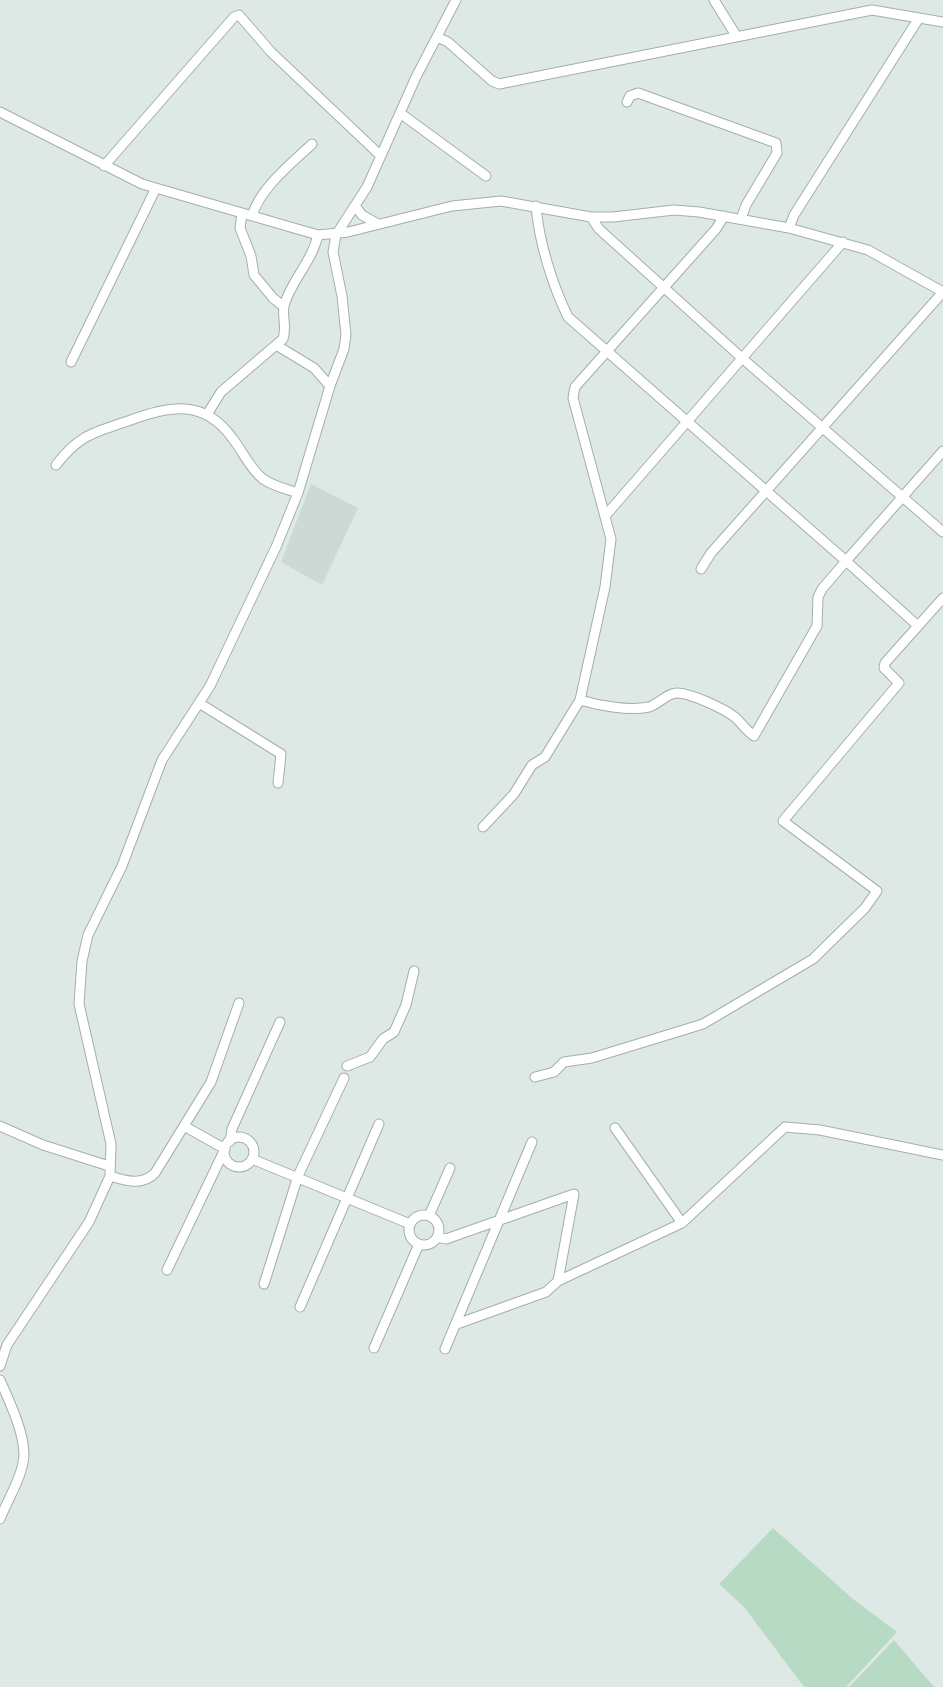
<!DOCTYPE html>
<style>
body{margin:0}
canvas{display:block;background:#dee9e5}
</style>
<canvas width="943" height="1687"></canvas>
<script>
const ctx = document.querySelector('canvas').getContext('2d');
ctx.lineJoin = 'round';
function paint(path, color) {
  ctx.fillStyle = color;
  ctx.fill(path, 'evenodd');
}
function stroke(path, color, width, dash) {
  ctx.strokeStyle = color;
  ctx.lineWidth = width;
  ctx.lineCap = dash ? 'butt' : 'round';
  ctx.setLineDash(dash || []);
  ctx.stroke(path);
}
const built = new Path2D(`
 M 311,484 L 358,508 L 322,585 L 281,562 Z`);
const green = new Path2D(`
 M 773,1528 L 853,1599 L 897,1632 L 846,1687 L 804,1687 L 744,1607 L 719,1584 Z
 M 894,1640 L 934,1687 L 849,1687 Z`);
const minor = new Path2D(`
 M 714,0 L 737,37
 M 437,37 L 448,42 L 492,81 L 499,84 L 872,10 L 943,22
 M 627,102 L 630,96 L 638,93 L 776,143 L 777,153 L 746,205 L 741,219
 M 0,112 L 142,184 L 318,235 L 348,232 L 452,206 L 501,201 L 591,217 L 613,217 L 674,210 L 699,212 L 789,228 L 868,250 L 943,292
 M 400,113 L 486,176
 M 104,166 L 234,17 L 239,15 L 271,52 L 381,156
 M 355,206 L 362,215 L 376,223
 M 536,206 C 539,242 552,284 568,317 L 846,561 L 943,451
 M 242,213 L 240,228 L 251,256 L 254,275 L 273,298 L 284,307
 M 252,216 C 260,188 291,164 312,144
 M 591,217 L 599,229 L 743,359 L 943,532
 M 789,228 L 794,215 L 919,18
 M 276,345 L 314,368 L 330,386
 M 71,362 L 156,188
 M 208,413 L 221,392 L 283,339 C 287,327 282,317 284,306 C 290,282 312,262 318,235
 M 56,465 C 79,435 93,433 128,421 C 170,406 204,398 233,439 C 243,452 250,469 263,479 C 273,486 286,489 298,493
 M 606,515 L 843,242
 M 701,569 L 711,553 L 943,292
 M 580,700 C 600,706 629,711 649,707 C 659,704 667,693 677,693 C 691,693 725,709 736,718 C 742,724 746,730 754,736 L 817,626 L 818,597 L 822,589 L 846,561 L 918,626 L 943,598
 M 199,703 L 281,754 L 278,783
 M 483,827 L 514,794 L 532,765 L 545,757 L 580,700 L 605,587 L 611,539 L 573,398 L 575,387 L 716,229 L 724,216
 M 347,1066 L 370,1057 L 383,1039 L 394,1032 L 406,1005 L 414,971
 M 535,1077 L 554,1072 L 564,1062 L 592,1058 L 703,1024 L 813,959 L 865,908 L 877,891 L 783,821 L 899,683 L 884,668 L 885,663 L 918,626
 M 0,1126 L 43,1145 L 109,1166
 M 615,1128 L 682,1223
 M224 1152a15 15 0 1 1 30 0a15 15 0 1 1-30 0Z
 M 230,1141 L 232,1129 L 280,1022
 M 252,1159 L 410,1224
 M 110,1176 C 126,1181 142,1186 155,1173 L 211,1082 L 239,1003
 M409 1230a15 15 0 1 1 30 0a15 15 0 1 1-30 0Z
 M 429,1216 L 450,1168
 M 437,1237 L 446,1239 L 574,1194 L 558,1281
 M 167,1270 L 225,1149 L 184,1126
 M 264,1284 L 298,1176 L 344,1078
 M 300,1307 L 379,1124
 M 457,1324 L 546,1292 L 558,1281 L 682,1223 L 785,1127 L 820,1130 L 943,1155
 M 374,1348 L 419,1244
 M 445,1349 L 532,1142
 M 0,1366 L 7,1345 L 89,1222 L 110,1176 L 111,1144 L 79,1004 L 82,961 L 88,935 L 122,866 L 162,760 L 210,686 L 276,547 L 298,493 L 330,386 L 344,349 L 346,335 L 342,296 L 333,252 L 336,235 L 367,187 L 416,77 L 456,0
 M 0,1380 C 9,1401 23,1429 24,1453 C 24,1474 8,1499 0,1519`);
paint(built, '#ccd9d4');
paint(green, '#b7dac4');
stroke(minor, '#a1b0ac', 11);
stroke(minor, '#fff', 9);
</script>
